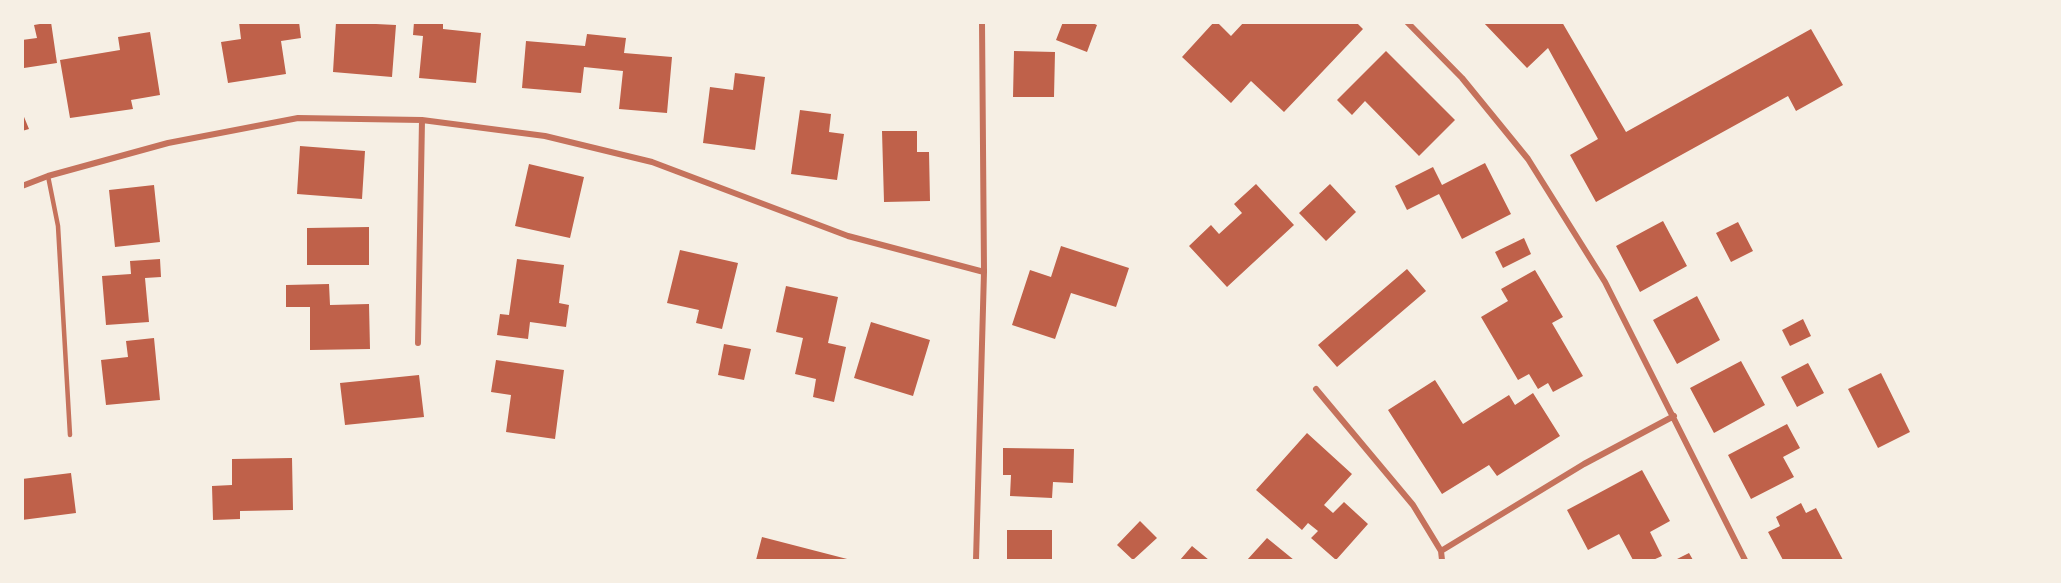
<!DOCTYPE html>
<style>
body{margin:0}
#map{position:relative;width:2061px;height:583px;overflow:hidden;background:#f6efe4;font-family:Poppins,sans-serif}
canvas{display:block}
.frame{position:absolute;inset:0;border:24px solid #f6efe4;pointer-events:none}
</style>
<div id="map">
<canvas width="2061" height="583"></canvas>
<div class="frame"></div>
</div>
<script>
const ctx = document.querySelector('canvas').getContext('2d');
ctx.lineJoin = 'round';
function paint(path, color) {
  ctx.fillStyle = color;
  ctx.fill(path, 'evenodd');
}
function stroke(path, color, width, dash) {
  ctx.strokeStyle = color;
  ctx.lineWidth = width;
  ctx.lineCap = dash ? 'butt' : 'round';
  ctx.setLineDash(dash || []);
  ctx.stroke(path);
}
const building = new Path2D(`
 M 51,22 L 57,63 L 24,68 L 22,40 L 37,38 L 34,25 Z
 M 239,22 L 299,22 L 301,38 L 281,41 L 286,74 L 228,83 L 221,42 L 241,39 Z
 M 336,22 L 396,25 L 392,77 L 333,72 Z
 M 414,22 L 443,22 L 443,29 L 481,33 L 476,83 L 419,78 L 423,36 L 413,35 Z
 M 1063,22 L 1090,22 L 1097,25 L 1087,52 L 1056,40 Z
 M 1214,22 L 1217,22 L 1231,36 L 1244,22 L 1356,22 L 1363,29 L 1284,112 L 1251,81 L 1231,103 L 1182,57 Z
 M 1483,22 L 1562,22 L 1626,132 L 1811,29 L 1843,85 L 1796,111 L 1788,96 L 1596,202 L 1570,155 L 1598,139 L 1548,48 L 1527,68 Z
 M 150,32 L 160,95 L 131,100 L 133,109 L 70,118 L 60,60 L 120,50 L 118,37 Z
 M 587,34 L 626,38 L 624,53 L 672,57 L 667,113 L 619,109 L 623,71 L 584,67 L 581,93 L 522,88 L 526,41 L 585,46 Z
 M 1014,51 L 1055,52 L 1054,97 L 1013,97 Z
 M 1386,51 L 1455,120 L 1419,156 L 1365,101 L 1352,115 L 1337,100 Z
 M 735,73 L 765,77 L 755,150 L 703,143 L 710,87 L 733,90 Z
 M 800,110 L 831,114 L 829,132 L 844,134 L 837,180 L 791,174 Z
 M 22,112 L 29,129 L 22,131 Z
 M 882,131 L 917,131 L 917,152 L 929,152 L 930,201 L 884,202 Z
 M 300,146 L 365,151 L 362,199 L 297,194 Z
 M 1485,163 L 1511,214 L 1462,239 L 1439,194 L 1407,210 L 1395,186 L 1433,167 L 1442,185 Z
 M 529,164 L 584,177 L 570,238 L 515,226 Z
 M 1256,184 L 1294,225 L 1227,287 L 1189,246 L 1211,225 L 1219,234 L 1242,213 L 1234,204 Z
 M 1330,184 L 1356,212 L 1326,241 L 1299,213 Z
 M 154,185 L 160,242 L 115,247 L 109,190 Z
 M 1663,221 L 1687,266 L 1640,292 L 1616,246 Z
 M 1738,222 L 1753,251 L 1731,262 L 1716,233 Z
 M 369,227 L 369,265 L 307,265 L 307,228 Z
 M 1524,238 L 1531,254 L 1503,268 L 1495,252 Z
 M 1061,246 L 1129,268 L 1116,307 L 1071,293 L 1055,339 L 1012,325 L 1030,270 L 1051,277 Z
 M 680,250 L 738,263 L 722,329 L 696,323 L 699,310 L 667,303 Z
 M 160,259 L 161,277 L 145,278 L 149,322 L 106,325 L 102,276 L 131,274 L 130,261 Z
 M 517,259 L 564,265 L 559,303 L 569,305 L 566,327 L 530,322 L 528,339 L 497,335 L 500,314 L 509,315 Z
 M 1407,269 L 1426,291 L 1337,367 L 1318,345 Z
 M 1535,270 L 1563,317 L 1552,323 L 1583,376 L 1553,392 L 1548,383 L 1538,389 L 1529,374 L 1518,380 L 1481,317 L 1508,301 L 1501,289 Z
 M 329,284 L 330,305 L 369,304 L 370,349 L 310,350 L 310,307 L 286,307 L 286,285 Z
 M 786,286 L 838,297 L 828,343 L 846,347 L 834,402 L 813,397 L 816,379 L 795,374 L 803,338 L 776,332 Z
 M 1697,296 L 1720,340 L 1677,364 L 1653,320 Z
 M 1803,319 L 1811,336 L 1790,346 L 1782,330 Z
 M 871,322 L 930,340 L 913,396 L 854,378 Z
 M 154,338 L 160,400 L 106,405 L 101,360 L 128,357 L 126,341 Z
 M 724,344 L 751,349 L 744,380 L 718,375 Z
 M 496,360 L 564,370 L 555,439 L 506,432 L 511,395 L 491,392 Z
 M 1741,361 L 1765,405 L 1714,433 L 1690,388 Z
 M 1808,363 L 1824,393 L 1797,407 L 1781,377 Z
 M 1881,373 L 1910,432 L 1878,448 L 1848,389 Z
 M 419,375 L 424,417 L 345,425 L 340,383 Z
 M 1435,380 L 1463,424 L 1509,395 L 1515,405 L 1533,393 L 1560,436 L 1497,476 L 1489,465 L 1442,494 L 1388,410 Z
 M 1787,424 L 1800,448 L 1783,457 L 1794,477 L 1751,499 L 1728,455 Z
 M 1307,433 L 1352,474 L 1324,505 L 1333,513 L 1344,502 L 1368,524 L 1336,560 L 1311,538 L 1318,531 L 1308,523 L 1302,530 L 1256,490 Z
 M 1003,448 L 1074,449 L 1073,483 L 1053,482 L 1052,498 L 1010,496 L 1011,475 L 1003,475 Z
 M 292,458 L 293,510 L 240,511 L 240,519 L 213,520 L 212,486 L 232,485 L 232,459 Z
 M 1642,470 L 1670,521 L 1650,532 L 1662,556 L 1653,560 L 1633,560 L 1619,534 L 1588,550 L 1567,510 Z
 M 71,473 L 76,513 L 22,520 L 22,479 Z
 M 1801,503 L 1806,513 L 1816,508 L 1843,560 L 1783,560 L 1768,532 L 1780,526 L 1776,517 Z
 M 1140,521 L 1157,538 L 1133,560 L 1117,545 Z
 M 1007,530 L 1052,530 L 1052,560 L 1007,560 Z
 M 762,537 L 851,560 L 756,560 Z
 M 1267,538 L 1294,560 L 1247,560 Z
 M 1192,546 L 1209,560 L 1180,560 Z
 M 1689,553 L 1693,560 L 1675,560 Z`);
const service = new Path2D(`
 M 48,176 L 58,226 L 70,435`);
const minor = new Path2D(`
 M 1407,22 L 1462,78 L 1528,159 L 1605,282 L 1745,560
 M 22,186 L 48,176 L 168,143 L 298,118 L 422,120 L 545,136 L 652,162 L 848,236 L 984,272
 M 418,343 L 422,120
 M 1316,389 L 1413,505 L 1441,551 L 1442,560
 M 1441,551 L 1584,464 L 1674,416
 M 976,560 L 984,272 L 982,22`);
paint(building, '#bf614a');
stroke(service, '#c5725c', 4.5);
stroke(minor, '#c5725c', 6);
</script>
